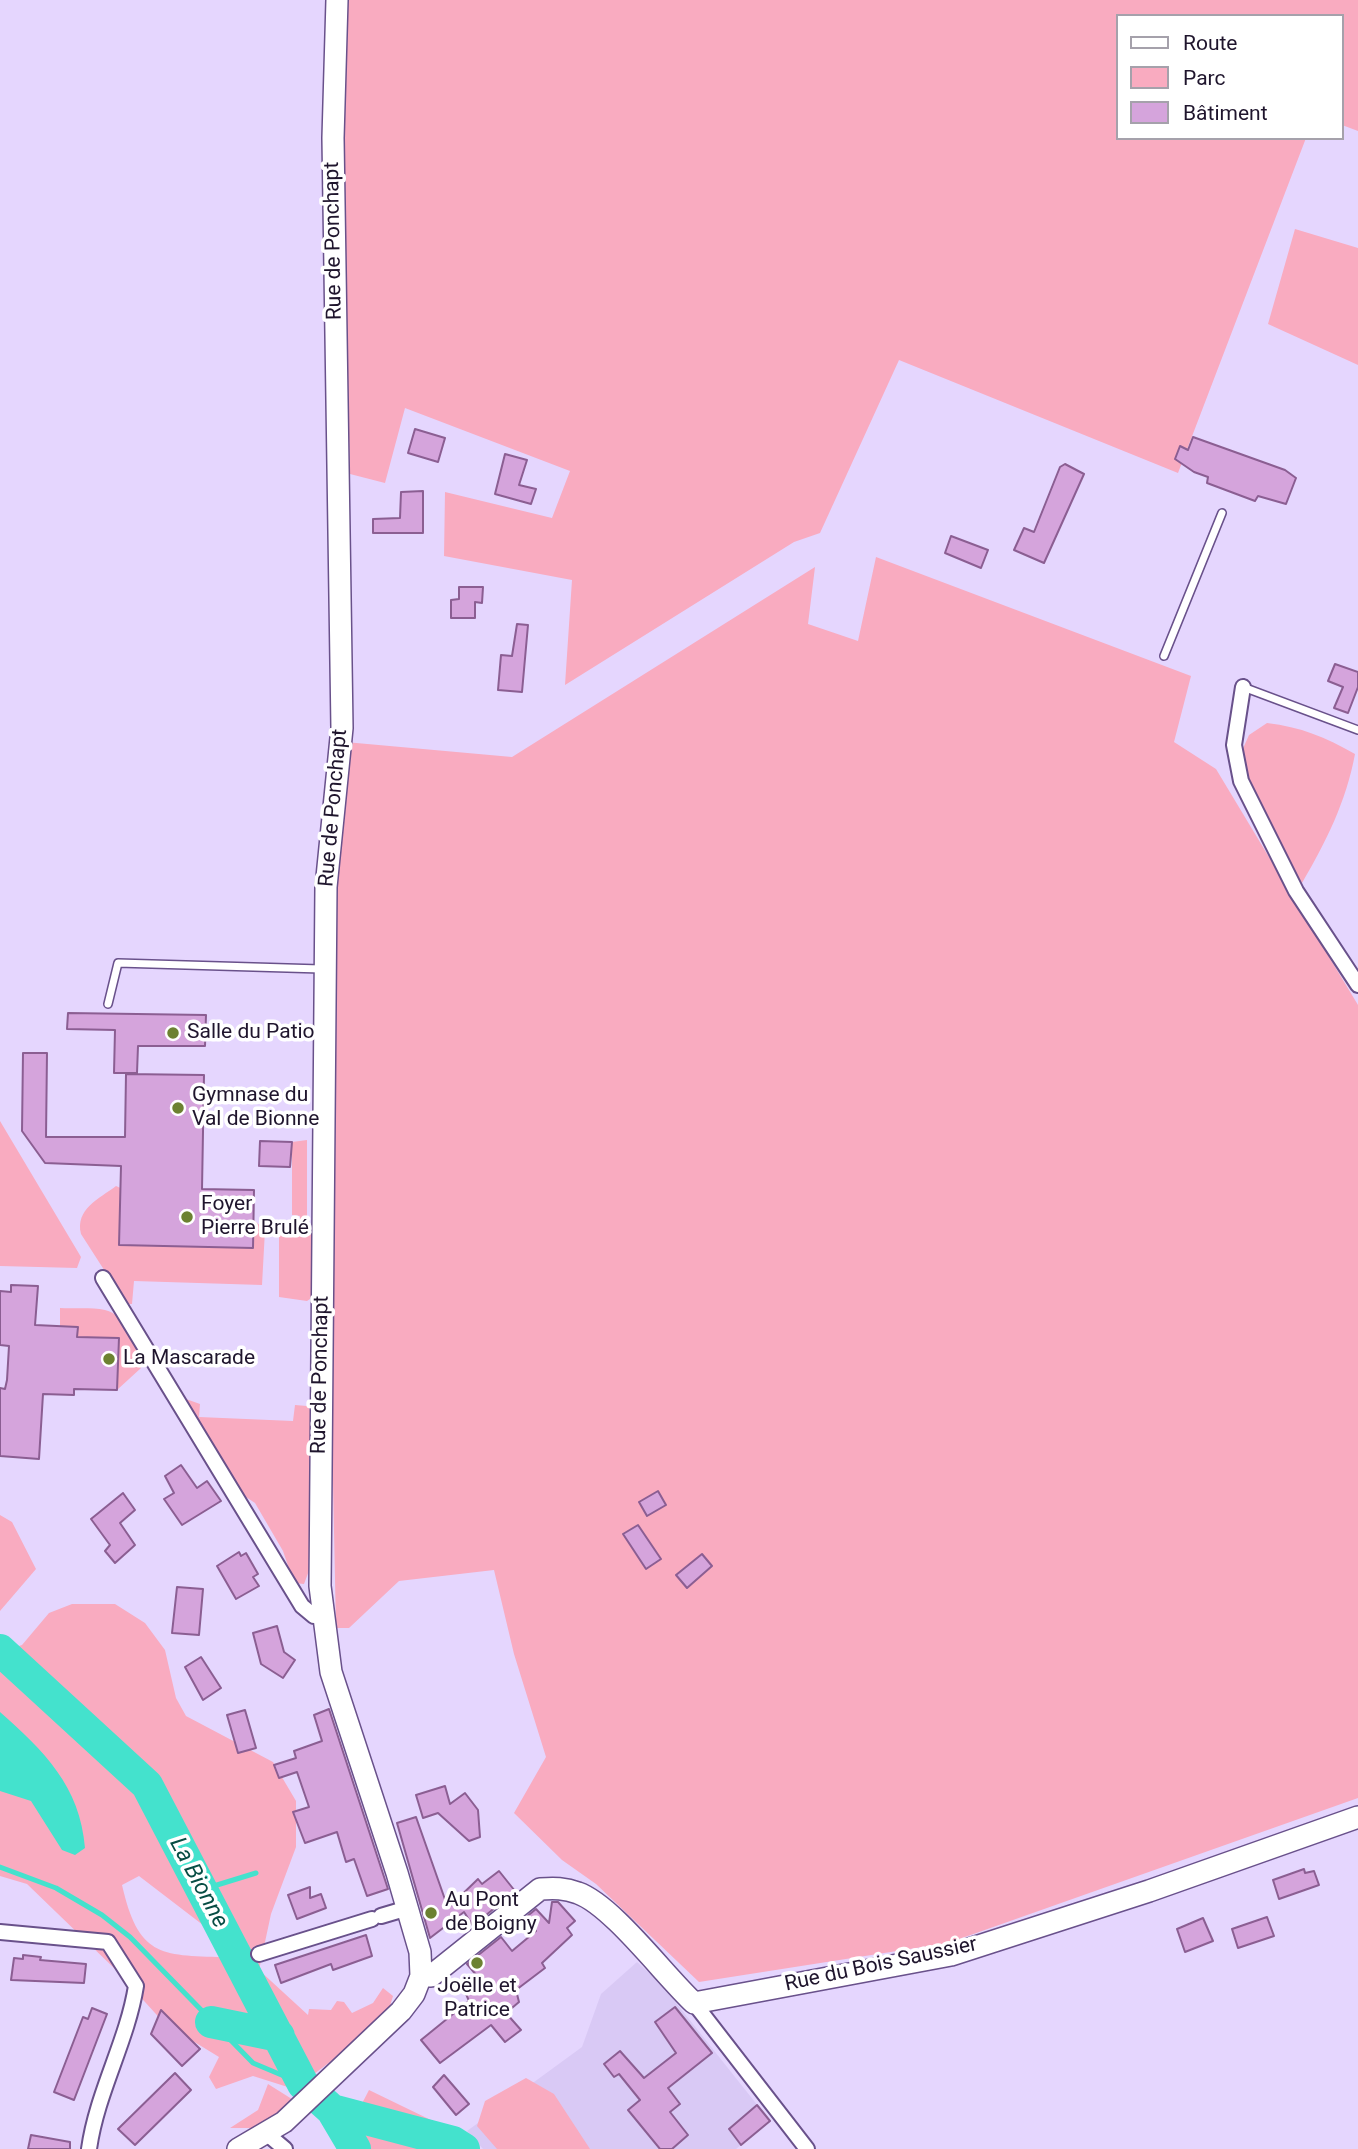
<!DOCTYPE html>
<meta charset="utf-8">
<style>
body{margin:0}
#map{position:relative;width:1358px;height:2149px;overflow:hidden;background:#e5d6fe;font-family:Roboto,sans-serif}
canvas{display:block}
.legend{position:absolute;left:1116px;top:14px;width:228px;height:126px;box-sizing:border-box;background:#fff;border:2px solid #a5a1ab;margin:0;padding:9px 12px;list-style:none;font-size:21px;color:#1f152d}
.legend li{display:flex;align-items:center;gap:14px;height:35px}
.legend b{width:35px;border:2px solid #a5a1ab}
</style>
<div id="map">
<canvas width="1358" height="2149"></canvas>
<ul class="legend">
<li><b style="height:9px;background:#fff"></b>Route</li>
<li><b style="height:19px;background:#f9abc0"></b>Parc</li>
<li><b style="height:19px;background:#d5a4dc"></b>Bâtiment</li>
</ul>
</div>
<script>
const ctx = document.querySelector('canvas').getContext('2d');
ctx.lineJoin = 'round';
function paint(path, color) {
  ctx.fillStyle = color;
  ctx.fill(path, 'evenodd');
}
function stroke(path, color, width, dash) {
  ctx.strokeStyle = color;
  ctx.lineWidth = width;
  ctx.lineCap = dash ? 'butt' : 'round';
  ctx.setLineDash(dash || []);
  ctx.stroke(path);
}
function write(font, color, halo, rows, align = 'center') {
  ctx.font = font + ' Roboto,sans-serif';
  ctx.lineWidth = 7;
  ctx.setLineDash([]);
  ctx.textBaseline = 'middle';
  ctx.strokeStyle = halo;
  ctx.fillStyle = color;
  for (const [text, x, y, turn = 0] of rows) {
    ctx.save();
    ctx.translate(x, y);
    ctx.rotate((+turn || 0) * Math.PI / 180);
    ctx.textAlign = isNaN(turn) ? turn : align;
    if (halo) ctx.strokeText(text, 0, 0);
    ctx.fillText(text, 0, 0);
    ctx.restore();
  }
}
const built = new Path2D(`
 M 637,1962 L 674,1995 L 673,1999 L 770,2121 L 736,2149 L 483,2149 L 467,2131 L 582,2047 L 601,1994 Z`);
const green = new Path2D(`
 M 346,0 L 1358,0 L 1358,131 L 1342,125 L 1342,16 L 1118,16 L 1118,138 L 1306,138 L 1178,473 L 899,360 L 820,533 L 794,542 L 565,685 L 572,580 L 444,556 L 445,492 L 552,518 L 570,471 L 405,408 L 385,483 L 350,474 L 341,136 Z
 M 1295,229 L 1358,248 L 1358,365 L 1268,324 Z
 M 876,557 L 1191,676 L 1174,742 L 1216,769 L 1358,1005 L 1358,1798 L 948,1943 L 699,1982 L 596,1884 L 562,1860 L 514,1813 L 546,1757 L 514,1654 L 494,1570 L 399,1581 L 349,1628 L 336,1628 L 329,1289 L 334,741 L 512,757 L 815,567 L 808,624 L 858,641 Z
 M 1267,723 C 1301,727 1325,737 1355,754 C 1346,802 1326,842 1302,883 L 1259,811 L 1241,753 L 1249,735 Z
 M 0,1121 L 81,1257 L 77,1268 L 0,1266 Z
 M 307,1140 L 307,1219 L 315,1240 L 313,1297 L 307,1301 L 279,1297 L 279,1225 L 299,1225 L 300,1216 L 292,1215 L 292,1142 Z
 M 116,1186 L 253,1247 L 254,1220 L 265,1230 L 262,1285 L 134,1281 L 132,1304 L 126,1304 L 81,1234 C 75,1209 99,1199 116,1186 Z
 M 60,1308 C 74,1309 91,1307 105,1310 C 127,1315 138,1348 141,1368 L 117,1390 L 119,1339 L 77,1337 L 77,1327 L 60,1327 Z
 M 186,1399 L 200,1404 L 199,1417 L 293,1421 L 295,1405 L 307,1406 L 311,1411 L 310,1568 L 304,1584 L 294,1583 L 283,1551 L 255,1503 L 243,1495 L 183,1400 Z
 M 0,1515 L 12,1522 L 36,1569 L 0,1611 Z
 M 72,1604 L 115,1604 L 145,1623 L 165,1650 L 176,1698 L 186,1716 L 273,1762 L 296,1801 L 296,1847 L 271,1914 L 259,1970 L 308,2015 L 309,2009 L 331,2010 L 337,2001 L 344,2002 L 352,2013 L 373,2003 L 383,1988 L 393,1996 L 390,2006 L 339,2059 L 334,2059 L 294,2089 L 253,2076 L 216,2089 L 209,2077 L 219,2057 L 165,2024 L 115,1969 L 27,1884 L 0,1876 L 0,1652 L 22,1645 L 49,1613 ZM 139,1876 L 216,1935 L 224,1957 C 159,1956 138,1955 122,1885 Z
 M 526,2078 L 554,2094 L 590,2149 L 497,2149 L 477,2126 L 485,2101 Z
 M 268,2084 L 295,2101 L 257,2128 L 230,2128 L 258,2110 Z
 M 369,2090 L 437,2123 L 434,2149 L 345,2149 L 341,2144 Z`);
const water = new Path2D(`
 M 0,1712 C 44,1751 80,1786 85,1848 L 75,1855 L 62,1850 L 31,1801 L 0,1791 Z`);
const stream = new Path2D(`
 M 0,1867 L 56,1888 L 102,1915 L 130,1937 L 253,2063 L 303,2084
 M 204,1889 L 256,1873`);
const river = new Path2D(`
 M 0,1650 L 147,1785 L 303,2084 L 332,2110 L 355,2149
 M 211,2022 L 279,2036
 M 332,2110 L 453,2142 L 464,2149`);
const building = new Path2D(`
 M 415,429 L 445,438 L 438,462 L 408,453 Z
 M 1193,437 L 1285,470 L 1296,478 L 1286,504 L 1258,496 L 1255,501 L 1207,483 L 1208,477 L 1194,472 L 1175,459 L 1180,446 L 1188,450 Z
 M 505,454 L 527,460 L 519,485 L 536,489 L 531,504 L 495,494 Z
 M 1065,464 L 1084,474 L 1044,563 L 1014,550 L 1024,528 L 1034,532 L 1060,467 Z
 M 423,491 L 423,533 L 373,533 L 373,519 L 400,518 L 401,492 Z
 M 951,536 L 988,550 L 981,568 L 945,553 Z
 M 459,587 L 483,587 L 482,603 L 475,602 L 475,618 L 451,618 L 451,600 L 459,599 Z
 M 517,624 L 528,625 L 522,692 L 498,690 L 501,655 L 512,656 Z
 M 1335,664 L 1358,672 L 1358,687 L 1348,713 L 1334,708 L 1343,687 L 1328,681 Z
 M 68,1013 L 206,1015 L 205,1046 L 138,1046 L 137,1073 L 114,1073 L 115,1030 L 67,1029 Z
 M 23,1053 L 47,1053 L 46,1137 L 125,1137 L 126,1074 L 204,1075 L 202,1189 L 254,1190 L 253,1248 L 119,1245 L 121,1166 L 45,1163 L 22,1131 Z
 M 260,1141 L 292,1142 L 290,1167 L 259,1166 Z
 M 11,1285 L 38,1286 L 35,1325 L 78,1327 L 77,1337 L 119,1338 L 117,1390 L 74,1389 L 74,1395 L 43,1394 L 39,1459 L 0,1456 L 0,1388 L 5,1389 L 7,1380 L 9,1346 L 0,1345 L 0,1291 L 11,1292 Z
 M 181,1465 L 197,1488 L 207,1481 L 221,1501 L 182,1525 L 164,1499 L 174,1493 L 165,1476 Z
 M 658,1491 L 666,1505 L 647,1516 L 639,1502 Z
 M 123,1493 L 135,1510 L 120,1523 L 135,1545 L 115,1563 L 105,1551 L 110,1545 L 91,1519 Z
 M 638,1525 L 661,1559 L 646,1569 L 623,1534 Z
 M 239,1552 L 241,1556 L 246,1553 L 258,1574 L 253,1577 L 259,1586 L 236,1599 L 217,1566 Z
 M 702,1554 L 712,1566 L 687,1588 L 676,1575 Z
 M 177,1587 L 203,1589 L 199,1635 L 172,1633 Z
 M 277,1626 L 284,1652 L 295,1660 L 283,1678 L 261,1664 L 253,1633 Z
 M 201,1657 L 221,1688 L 203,1700 L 185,1667 Z
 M 329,1709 L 388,1889 L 367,1896 L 354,1859 L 346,1862 L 337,1832 L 305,1843 L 293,1812 L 309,1807 L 297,1772 L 279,1778 L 274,1765 L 296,1758 L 294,1751 L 322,1741 L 314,1715 Z
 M 245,1710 L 256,1748 L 238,1753 L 227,1715 Z
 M 445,1786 L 450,1804 L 465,1793 L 478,1810 L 480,1837 L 469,1841 L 438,1813 L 423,1818 L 416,1795 Z
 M 416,1817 L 448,1908 L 478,1879 L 482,1884 L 499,1871 L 515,1891 L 473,1926 L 464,1912 L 430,1938 L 397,1823 Z
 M 1304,1869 L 1305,1873 L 1314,1871 L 1319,1885 L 1279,1899 L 1273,1880 Z
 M 310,1887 L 310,1898 L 321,1894 L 326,1908 L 297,1919 L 288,1895 Z
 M 552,1902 L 558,1902 L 575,1921 L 567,1928 L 572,1935 L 542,1963 L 545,1968 L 516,1990 L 519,2002 L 506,2013 L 521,2030 L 505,2042 L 491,2025 L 440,2063 L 421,2040 L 469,2001 L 466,1994 L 482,1982 L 467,1964 L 501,1937 L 512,1951 L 536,1931 L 525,1918 L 536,1909 L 549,1923 Z
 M 1267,1917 L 1274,1936 L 1238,1948 L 1232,1929 Z
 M 1203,1918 L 1213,1941 L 1185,1952 L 1177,1929 Z
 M 366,1935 L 372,1956 L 333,1970 L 331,1964 L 281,1983 L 275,1965 Z
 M 23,1955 L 41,1957 L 40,1960 L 86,1964 L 84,1983 L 11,1980 L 14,1958 L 23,1959 Z
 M 675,2007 L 712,2053 L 668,2088 L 680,2104 L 670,2112 L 688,2135 L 672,2149 L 660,2149 L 628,2110 L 640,2100 L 619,2074 L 614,2077 L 604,2064 L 620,2051 L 644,2078 L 676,2053 L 655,2022 Z
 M 92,2008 L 107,2014 L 74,2100 L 54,2092 L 83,2017 L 88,2019 Z
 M 161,2010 L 200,2049 L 182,2066 L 151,2034 Z
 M 175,2073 L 191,2090 L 135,2145 L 118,2129 Z
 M 444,2075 L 469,2104 L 456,2115 L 433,2087 Z
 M 757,2105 L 770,2121 L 741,2145 L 729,2129 Z
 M 31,2135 L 70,2142 L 70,2149 L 28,2149 Z`);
const lane = new Path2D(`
 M 1164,656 L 1222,513
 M 1243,687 L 1358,730
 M 108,1004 L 118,963 L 321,969`);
const street = new Path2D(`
 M 1243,687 L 1234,745 L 1241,781 L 1296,891 L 1358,985
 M 103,1278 L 302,1606 L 314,1616 L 321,1616
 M 381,1916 L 408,1908
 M 0,1932 L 108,1942 L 136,1986 C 127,2042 97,2092 89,2149
 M 259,1954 L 372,1919
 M 694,2003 L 807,2149
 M 266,2133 L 285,2149`);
const secondary = new Path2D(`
 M 421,1976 L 431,1976 L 540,1889 C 554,1888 565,1888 578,1893 C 612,1905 664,1975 694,2003 L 951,1955 L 1149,1891 L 1358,1817
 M 238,2149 L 284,2122 L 401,2011 L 414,1994 L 421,1976 L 420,1952 L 397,1873 L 331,1672 L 320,1586 L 326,887 L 342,728 L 333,138 L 337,0`);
const markers = [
 [173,1033,7,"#6c8131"],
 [178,1108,7,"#6c8131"],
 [187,1217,7,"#6c8131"],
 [109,1359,7,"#6c8131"],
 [431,1913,7,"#6c8131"],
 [477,1963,7,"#6c8131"]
];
const streetNames = [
 ["Rue de Ponchapt",334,241,-91],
 ["Rue de Ponchapt",334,808,-85],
 ["Rue de Ponchapt",321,1375,-89],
 ["Rue du Bois Saussier",881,1965,-12]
];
const poiNames = [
 ["Salle du Patio",187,1033],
 ["Gymnase du",192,1096],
 ["Val de Bionne",192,1120],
 ["Foyer",201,1205],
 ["Pierre Brulé",201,1229],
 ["La Mascarade",123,1359],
 ["Au Pont",445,1901],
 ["de Boigny",445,1925],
 ["Joëlle et",477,1987,"center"],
 ["Patrice",477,2011,"center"]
];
const waterNames = [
 ["La Bionne",198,1883,62]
];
paint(built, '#d9c9f5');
paint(green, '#f9abc0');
paint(water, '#44e2cd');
stroke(stream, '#44e2cd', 5);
stroke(river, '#44e2cd', 32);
paint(building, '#d5a4dc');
stroke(building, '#8b5e92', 2);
stroke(lane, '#69518b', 10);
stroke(street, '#69518b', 18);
stroke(secondary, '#69518b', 24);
stroke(lane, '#fff', 7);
stroke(street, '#fff', 14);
stroke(secondary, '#fff', 21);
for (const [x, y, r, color] of markers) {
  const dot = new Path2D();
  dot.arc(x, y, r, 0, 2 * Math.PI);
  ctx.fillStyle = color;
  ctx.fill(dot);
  stroke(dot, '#fff', 2.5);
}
write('21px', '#1f152d', '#fff', streetNames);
write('21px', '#1f152d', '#fff', poiNames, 'left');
write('italic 23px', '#074d44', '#fff', waterNames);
</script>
